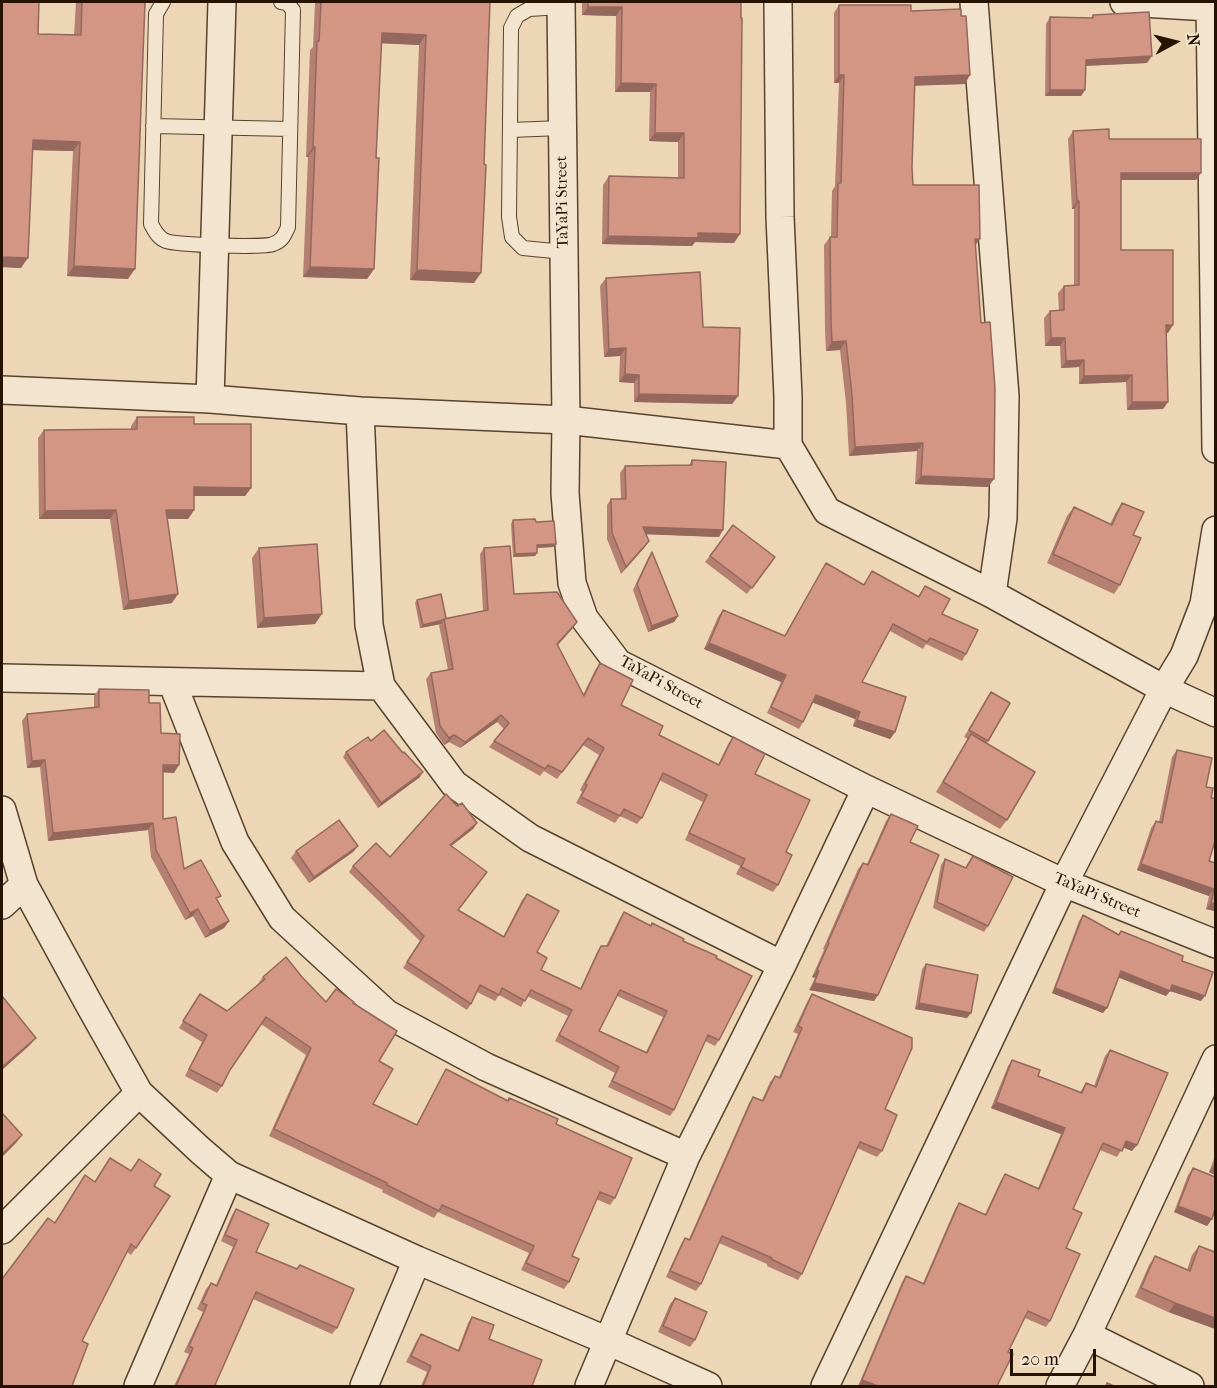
<!DOCTYPE html>
<style>
body{margin:0}
#map{position:relative;width:1217px;height:1388px;overflow:hidden;background:#ecd6b5;font-family:"IM FELL French Canon",serif}
canvas{display:block}
.frame{position:absolute;inset:0;border:3px solid #261200;pointer-events:none}
.north{position:absolute;left:1145px;top:12px;width:60px;height:60px;-webkit-text-stroke:4px #f3e4cf;paint-order:stroke;rotate:83deg;font-size:16px;font-weight:700;line-height:24px;text-align:center;color:#261200}
.north::after{content:'';display:block;margin:auto;width:21px;height:27px;background:#261200;clip-path:polygon(50% 0,100% 100%,50% 72%,0 100%)}
.scale{position:absolute;left:1010px;top:1349px;width:86px;height:27px;box-sizing:border-box;border:3px solid #261200;border-top:0;padding-left:8px;font-size:18px;line-height:21px;white-space:nowrap;color:#261200;-webkit-text-stroke:4px #f3e4cf;paint-order:stroke}
</style>
<div id="map">
<canvas width="1217" height="1388"></canvas>
<div class="frame"></div>
<div class="north">N</div>
<div class="scale">20 m</div>
</div>
<script>
const ctx = document.querySelector('canvas').getContext('2d');
ctx.lineJoin = 'round';
function stroke(path, color, width, dash) {
  ctx.strokeStyle = color;
  ctx.lineWidth = width;
  ctx.lineCap = dash ? 'butt' : 'round';
  ctx.setLineDash(dash || []);
  ctx.stroke(path);
}
function paint(path, color) {
  ctx.fillStyle = color;
  ctx.fill(path, 'evenodd');
}
function write(font, color, halo, rows, align = 'center') {
  ctx.font = font + ' "IM FELL French Canon",serif';
  ctx.lineWidth = 5;
  ctx.setLineDash([]);
  ctx.textBaseline = 'middle';
  ctx.strokeStyle = halo;
  ctx.fillStyle = color;
  for (const [text, x, y, turn = 0] of rows) {
    ctx.save();
    ctx.translate(x, y);
    ctx.rotate((+turn || 0) * Math.PI / 180);
    ctx.textAlign = isNaN(turn) ? turn : align;
    if (halo) ctx.strokeText(text, 0, 0);
    ctx.fillText(text, 0, 0);
    ctx.restore();
  }
}
const lane = new Path2D(`
 M 163,2 L 156,14 L 151,224 C 155,231 158,238 166,241 C 176,245 265,248 273,244 C 282,241 284,236 288,227 L 293,10 L 287,3 L 281,2
 M 561,7 L 529,9 L 517,16 L 511,28 L 509,217 L 512,237 L 523,248 L 564,252
 M 153,126 L 290,129
 M 510,130 L 562,128`);
const street = new Path2D(`
 M 561,2 L 566,420 L 565,493 L 572,583 L 584,618 L 618,663 L 866,789 L 1064,883 L 1216,944
 M 778,2 L 780,217 L 788,397 L 788,445 L 827,511 L 992,594 L 1164,689 L 1216,713
 M 974,2 L 1005,396 L 1003,518 L 992,594
 M 1124,2 L 1210,7
 M 1210,2 L 1216,449
 M 2,390 L 210,399 L 360,411 L 566,420 L 788,445
 M 210,399 L 222,2
 M 360,411 L 369,625 L 381,686 L 454,784 L 530,838 L 782,965
 M 2,678 L 381,686
 M 172,682 L 235,842 L 282,918 L 387,1014 L 486,1067 L 686,1156
 M 2,810 L 24,885 L 89,1004 L 139,1093 L 201,1151 L 229,1175 L 417,1260 L 608,1341 L 708,1386
 M 2,905 L 24,885
 M 2,1230 L 139,1093
 M 1087,1335 L 1190,1386
 M 138,1386 L 229,1175
 M 364,1386 L 417,1260
 M 589,1386 L 686,1156 L 782,965 L 866,789
 M 825,1386 L 1064,883 L 1164,689 L 1184,656 L 1204,604 L 1216,530
 M 1060,1386 L 1087,1335 L 1216,1059`);
const wall = new Path2D(`
 M 2,2 L 38,34 L 74,35 L 76,2 L 145,2 L 128,279 L 67,276 L 73,151 L 32,150 L 21,268 L 2,267 Z
 M 315,2 L 490,2 L 474,283 L 410,280 L 419,45 L 381,43 L 376,158 L 374,269 L 367,279 L 303,277 L 308,157 L 306,157 L 310,50 L 313,47 Z
 M 582,2 L 741,2 L 734,243 L 695,242 L 692,246 L 602,244 L 603,185 L 609,176 L 678,178 L 678,142 L 649,141 L 650,92 L 615,92 L 616,16 L 582,15 Z
 M 839,5 L 911,11 L 965,84 L 914,85 L 912,167 L 913,185 L 975,245 L 988,487 L 915,484 L 917,451 L 849,456 L 846,403 L 840,350 L 826,351 L 825,330 L 824,245 L 830,237 L 831,237 L 832,191 L 835,186 L 839,83 L 834,83 L 834,13 Z
 M 1093,15 L 1147,63 L 1085,66 L 1085,90 L 1081,96 L 1045,96 L 1046,24 L 1050,17 L 1091,18 Z
 M 1073,131 L 1109,139 L 1196,180 L 1121,180 L 1121,250 L 1168,333 L 1166,333 L 1168,402 L 1163,409 L 1127,410 L 1126,382 L 1079,384 L 1079,367 L 1061,368 L 1060,346 L 1045,346 L 1044,318 L 1050,311 L 1059,311 L 1058,293 L 1064,286 L 1074,285 L 1074,209 L 1072,209 L 1068,139 Z
 M 606,278 L 703,327 L 738,396 L 732,404 L 634,402 L 634,383 L 619,382 L 620,356 L 604,357 L 600,286 Z
 M 137,417 L 194,424 L 251,488 L 245,496 L 194,496 L 194,510 L 188,519 L 168,519 L 172,603 L 123,610 L 110,519 L 39,519 L 38,438 L 44,430 L 131,429 L 131,426 Z
 M 692,460 L 719,537 L 646,534 L 644,548 L 621,574 L 607,539 L 607,505 L 611,499 L 621,499 L 620,473 L 625,466 L 689,465 Z
 M 1122,503 L 1133,535 L 1120,585 L 1114,594 L 1047,563 L 1067,516 L 1074,507 L 1110,524 L 1116,512 Z
 M 513,520 L 536,522 L 553,547 L 537,548 L 537,553 L 535,556 L 513,557 L 511,524 Z
 M 733,525 L 775,557 L 747,594 L 705,562 Z
 M 259,548 L 315,624 L 257,628 L 252,558 Z
 M 484,548 L 514,594 L 572,629 L 558,645 L 583,695 L 595,670 L 600,663 L 621,705 L 659,735 L 718,765 L 728,744 L 733,737 L 755,774 L 786,852 L 778,885 L 773,892 L 736,874 L 740,866 L 685,840 L 703,802 L 659,780 L 642,818 L 637,824 L 620,816 L 615,823 L 576,803 L 582,792 L 580,790 L 599,755 L 583,745 L 557,779 L 544,771 L 540,776 L 489,747 L 504,729 L 497,722 L 460,748 L 449,742 L 444,745 L 436,733 L 426,679 L 431,673 L 448,670 L 439,625 L 441,624 L 420,628 L 415,603 L 417,600 L 446,618 L 483,611 L 480,554 Z
 M 652,552 L 678,616 L 674,622 L 648,632 L 633,590 L 648,558 Z
 M 826,563 L 863,585 L 872,571 L 918,596 L 925,586 L 966,654 L 962,661 L 926,644 L 923,649 L 890,631 L 862,682 L 895,732 L 890,739 L 853,726 L 855,719 L 813,702 L 803,722 L 799,729 L 767,713 L 781,682 L 704,649 L 718,617 L 723,610 L 784,636 Z
 M 99,689 L 149,703 L 161,733 L 174,773 L 163,772 L 163,819 L 184,869 L 218,900 L 229,921 L 224,928 L 205,938 L 193,916 L 185,920 L 151,857 L 148,830 L 48,841 L 40,767 L 27,768 L 22,721 L 27,714 L 94,707 L 94,696 Z
 M 991,692 L 1010,703 L 987,743 L 1007,820 L 1000,829 L 936,792 L 968,739 L 964,737 Z
 M 371,741 L 403,753 L 420,777 L 378,808 L 343,757 L 346,752 Z
 M 1177,750 L 1206,787 L 1211,798 L 1209,861 L 1215,863 L 1215,911 L 1206,909 L 1209,896 L 1137,870 L 1151,828 L 1156,821 L 1159,822 L 1172,757 Z
 M 457,806 L 477,823 L 473,829 L 451,846 L 458,910 L 503,937 L 522,900 L 527,894 L 541,970 L 580,989 L 597,952 L 601,946 L 606,946 L 620,918 L 624,912 L 683,941 L 716,958 L 719,1040 L 715,1046 L 705,1041 L 674,1110 L 670,1116 L 608,1087 L 615,1073 L 555,1041 L 568,1016 L 527,996 L 521,1007 L 499,995 L 495,1001 L 477,992 L 471,1004 L 467,1010 L 403,968 L 420,941 L 349,872 L 353,866 L 390,857 ZM 617,996 L 663,1017 L 646,1052 L 599,1031 Z
 M 891,814 L 910,842 L 878,995 L 874,1001 L 809,990 L 815,978 L 812,977 L 824,950 L 823,949 L 858,869 L 863,863 L 867,864 L 886,821 Z
 M 358,846 L 353,852 L 309,883 L 291,858 L 296,851 Z
 M 973,856 L 988,926 L 984,932 L 933,908 L 941,865 L 945,859 L 965,868 Z
 M 1083,915 L 1119,934 L 1182,961 L 1201,1001 L 1170,991 L 1166,996 L 1118,977 L 1103,1013 L 1052,993 L 1079,921 Z
 M 926,964 L 967,1018 L 915,1009 L 922,969 Z
 M 263,977 L 302,977 L 326,1002 L 353,1003 L 379,1061 L 373,1104 L 416,1125 L 442,1076 L 446,1069 L 508,1101 L 509,1098 L 556,1124 L 615,1198 L 610,1205 L 596,1199 L 572,1256 L 569,1282 L 564,1289 L 521,1270 L 529,1253 L 438,1212 L 434,1218 L 382,1192 L 383,1190 L 269,1136 L 306,1055 L 261,1024 L 230,1070 L 222,1086 L 217,1093 L 185,1076 L 202,1042 L 179,1028 L 200,994 L 227,1011 L 258,984 Z
 M 812,994 L 885,1109 L 882,1151 L 877,1157 L 857,1148 L 802,1274 L 798,1280 L 767,1266 L 767,1264 L 719,1243 L 701,1284 L 696,1291 L 666,1277 L 681,1244 L 685,1238 L 689,1239 L 749,1103 L 753,1097 L 762,1100 L 770,1082 L 775,1076 L 779,1077 L 798,1034 L 793,1032 L 808,1000 Z
 M 1110,1050 L 1132,1151 L 1123,1147 L 1117,1157 L 1100,1150 L 1073,1209 L 1050,1321 L 1046,1327 L 1025,1318 L 858,1386 L 902,1282 L 906,1276 L 923,1283 L 955,1209 L 959,1203 L 985,1214 L 1001,1180 L 1005,1174 L 1038,1188 L 1061,1134 L 991,1108 L 1008,1066 L 1012,1060 L 1038,1076 L 1080,1092 L 1086,1083 L 1094,1086 L 1105,1056 Z
 M 1215,1156 L 1215,1175 L 1209,1172 Z
 M 1193,1168 L 1212,1219 L 1207,1226 L 1174,1212 L 1188,1175 Z
 M 154,1186 L 136,1248 L 131,1255 L 127,1252 L 82,1341 L 72,1386 L 54,1223 Z
 M 236,1209 L 256,1252 L 297,1269 L 300,1265 L 337,1328 L 332,1334 L 253,1299 L 215,1385 L 218,1386 L 174,1386 L 189,1354 L 184,1352 L 203,1312 L 197,1309 L 206,1289 L 211,1283 L 216,1285 L 233,1247 L 221,1241 L 232,1215 Z
 M 1199,1246 L 1215,1252 L 1168,1312 L 1135,1297 L 1149,1265 L 1155,1256 L 1187,1270 L 1192,1255 Z
 M 675,1298 L 695,1340 L 690,1347 L 658,1332 L 670,1304 Z
 M 472,1317 L 489,1339 L 532,1386 L 421,1386 L 427,1372 L 406,1362 L 417,1340 L 421,1334 L 458,1350 L 468,1323 Z`);
const shadedWall = new Path2D(`
 M 588,7 L 622,7 L 616,16 L 582,15 Z
 M 382,33 L 426,35 L 419,45 L 375,43 Z
 M 1152,56 L 1147,63 L 1081,66 L 1086,60 Z
 M 839,75 L 844,75 L 839,83 L 834,83 Z
 M 970,75 L 965,84 L 909,86 L 915,77 Z
 M 621,83 L 656,84 L 650,92 L 615,92 Z
 M 1050,90 L 1085,90 L 1081,96 L 1045,96 Z
 M 655,133 L 684,133 L 678,142 L 649,141 Z
 M 33,140 L 80,142 L 73,151 L 26,150 Z
 M 313,147 L 315,147 L 308,157 L 306,157 Z
 M 1121,173 L 1201,173 L 1196,180 L 1115,180 Z
 M 1077,201 L 1079,201 L 1074,209 L 1072,209 Z
 M 698,233 L 740,234 L 734,243 L 695,242 L 692,246 L 602,244 L 608,236 Z
 M 975,239 L 980,239 L 974,247 Z
 M 2,257 L 28,258 L 21,268 L 2,267 Z
 M 74,266 L 135,269 L 128,279 L 67,276 Z
 M 310,267 L 374,269 L 367,279 L 303,277 Z
 M 417,270 L 481,273 L 474,283 L 410,280 Z
 M 1166,325 L 1173,325 L 1168,333 L 1161,333 Z
 M 1051,338 L 1065,338 L 1060,346 L 1045,346 Z
 M 846,341 L 840,350 L 826,351 L 832,342 Z
 M 626,348 L 620,356 L 604,357 L 609,349 Z
 M 1084,360 L 1079,367 L 1061,368 L 1066,361 Z
 M 625,374 L 639,375 L 634,383 L 619,382 Z
 M 1132,375 L 1126,382 L 1079,384 L 1084,376 Z
 M 639,394 L 738,396 L 732,404 L 634,402 Z
 M 1132,402 L 1168,402 L 1163,409 L 1127,410 Z
 M 923,443 L 917,451 L 849,456 L 855,447 Z
 M 921,476 L 994,479 L 988,487 L 915,484 Z
 M 194,487 L 251,488 L 245,496 L 188,496 Z
 M 116,510 L 110,519 L 39,519 L 45,511 Z
 M 166,510 L 194,510 L 188,519 L 160,519 Z
 M 643,527 L 723,530 L 719,537 L 639,534 Z
 M 649,541 L 644,548 L 621,574 L 626,567 Z
 M 556,544 L 553,547 L 534,548 L 537,545 Z
 M 537,553 L 535,556 L 513,557 L 515,554 Z
 M 178,594 L 172,603 L 123,610 L 129,601 Z
 M 322,614 L 315,624 L 257,628 L 264,618 Z
 M 678,616 L 674,622 L 648,632 L 652,626 Z
 M 443,620 L 441,624 L 420,628 L 423,625 Z
 M 577,622 L 572,629 L 552,651 L 557,644 Z
 M 709,643 L 786,675 L 781,682 L 704,649 Z
 M 816,695 L 860,712 L 855,719 L 811,702 Z
 M 501,715 L 497,722 L 460,748 L 465,742 Z
 M 857,720 L 895,732 L 890,739 L 853,726 Z
 M 454,735 L 449,742 L 444,745 L 449,738 Z
 M 45,760 L 40,767 L 27,768 L 32,761 Z
 M 163,765 L 179,765 L 174,773 L 158,772 Z
 M 423,772 L 420,777 L 378,808 L 381,803 Z
 M 153,823 L 148,830 L 48,841 L 53,833 Z
 M 477,823 L 473,829 L 445,851 L 450,845 Z
 M 358,846 L 353,852 L 309,883 L 314,877 Z
 M 1141,864 L 1214,889 L 1209,896 L 1137,870 Z
 M 1211,903 L 1215,904 L 1215,911 L 1206,909 Z
 M 198,909 L 193,916 L 185,920 L 190,913 Z
 M 229,921 L 224,928 L 205,938 L 210,931 Z
 M 817,970 L 819,971 L 815,978 L 812,977 Z
 M 1121,971 L 1172,985 L 1205,996 L 1201,1001 L 1170,991 L 1166,996 L 1117,977 Z
 M 814,983 L 878,995 L 874,1001 L 809,990 Z
 M 1055,988 L 1107,1008 L 1103,1013 L 1052,993 Z
 M 919,1003 L 971,1013 L 967,1018 L 915,1009 Z
 M 36,1038 L 30,1045 L 2,1070 L 2,1067 Z
 M 996,1102 L 1065,1128 L 1061,1134 L 991,1108 Z
 M 22,1135 L 16,1143 L 2,1157 L 2,1154 Z
 M 1126,1141 L 1137,1145 L 1132,1151 L 1122,1147 Z
 M 1214,1166 L 1215,1166 L 1215,1175 L 1209,1172 Z
 M 1178,1206 L 1212,1219 L 1207,1226 L 1174,1212 Z
 M 1175,1303 L 1215,1318 L 1215,1329 L 1168,1312 Z
 M 862,1380 L 878,1386 L 858,1386 Z`);
const building = new Path2D(`
 M 2,2 L 39,2 L 38,34 L 81,35 L 82,2 L 145,2 L 135,269 L 74,266 L 80,142 L 33,140 L 28,258 L 2,257 Z
 M 321,2 L 490,2 L 484,164 L 486,165 L 481,273 L 417,270 L 426,35 L 382,33 L 376,158 L 379,158 L 374,269 L 310,267 L 315,147 L 313,147 L 317,41 L 319,41 Z
 M 588,2 L 741,2 L 741,18 L 742,18 L 740,234 L 698,233 L 698,238 L 608,236 L 609,176 L 684,178 L 684,133 L 655,133 L 656,84 L 621,83 L 622,7 L 588,7 Z
 M 839,5 L 911,5 L 911,11 L 961,9 L 961,16 L 966,16 L 970,75 L 915,77 L 912,167 L 913,185 L 979,185 L 980,239 L 975,239 L 981,323 L 990,322 L 995,388 L 994,479 L 921,476 L 923,443 L 855,447 L 852,395 L 846,341 L 832,342 L 831,322 L 830,237 L 837,237 L 838,183 L 841,183 L 844,75 L 839,75 Z
 M 1149,12 L 1152,56 L 1086,60 L 1085,90 L 1050,90 L 1050,17 L 1093,18 L 1093,15 Z
 M 1109,129 L 1109,139 L 1201,139 L 1201,173 L 1121,173 L 1121,250 L 1173,250 L 1173,325 L 1166,325 L 1168,402 L 1132,402 L 1132,375 L 1084,376 L 1084,360 L 1066,361 L 1065,338 L 1051,338 L 1050,311 L 1064,310 L 1064,286 L 1079,285 L 1079,201 L 1077,201 L 1073,131 Z
 M 700,272 L 703,327 L 740,328 L 738,396 L 639,394 L 639,375 L 625,374 L 626,348 L 609,349 L 606,278 Z
 M 137,417 L 194,417 L 194,424 L 251,424 L 251,488 L 194,487 L 194,510 L 166,510 L 178,594 L 129,601 L 116,510 L 45,511 L 44,430 L 137,429 Z
 M 692,460 L 726,462 L 723,530 L 643,527 L 649,541 L 626,567 L 612,533 L 611,499 L 626,499 L 625,466 L 692,465 Z
 M 1122,503 L 1144,512 L 1133,535 L 1141,538 L 1120,585 L 1053,554 L 1074,507 L 1112,525 Z
 M 535,519 L 536,522 L 554,521 L 556,544 L 537,545 L 537,553 L 515,554 L 513,520 Z
 M 733,525 L 775,557 L 752,588 L 710,556 Z
 M 317,544 L 322,614 L 264,618 L 259,548 Z
 M 510,546 L 514,594 L 557,592 L 577,622 L 557,644 L 584,696 L 600,663 L 633,680 L 621,705 L 663,726 L 659,735 L 719,765 L 733,737 L 765,754 L 755,774 L 810,800 L 786,852 L 792,855 L 778,885 L 741,867 L 745,859 L 689,833 L 707,795 L 663,773 L 642,818 L 624,809 L 620,816 L 581,797 L 587,785 L 585,784 L 604,748 L 588,738 L 562,772 L 548,765 L 545,769 L 494,741 L 509,723 L 501,715 L 465,742 L 454,735 L 449,738 L 440,726 L 431,673 L 453,669 L 444,619 L 488,610 L 484,548 Z
 M 652,552 L 678,616 L 652,626 L 637,584 Z
 M 826,563 L 864,585 L 872,571 L 919,597 L 925,586 L 950,599 L 942,614 L 978,630 L 966,654 L 930,638 L 927,642 L 893,624 L 862,682 L 906,697 L 895,732 L 857,720 L 860,712 L 816,695 L 803,722 L 771,707 L 786,675 L 709,643 L 723,610 L 785,636 Z
 M 441,594 L 446,618 L 443,620 L 423,625 L 417,600 Z
 M 99,689 L 149,690 L 149,703 L 160,703 L 161,733 L 180,734 L 179,765 L 163,765 L 163,819 L 176,817 L 184,869 L 201,860 L 221,896 L 216,898 L 229,921 L 210,931 L 198,909 L 190,913 L 156,850 L 153,823 L 53,833 L 45,760 L 32,761 L 27,714 L 99,707 Z
 M 991,692 L 1010,703 L 988,741 L 969,730 Z
 M 384,730 L 403,753 L 404,752 L 423,772 L 381,803 L 346,752 L 368,737 L 371,741 Z
 M 971,734 L 1035,772 L 1007,820 L 943,782 Z
 M 1177,750 L 1212,758 L 1206,787 L 1213,788 L 1211,798 L 1215,798 L 1215,841 L 1209,861 L 1215,863 L 1215,904 L 1211,903 L 1214,889 L 1141,864 L 1156,821 L 1162,823 Z
 M 446,794 L 457,806 L 462,803 L 477,823 L 450,845 L 487,872 L 458,910 L 504,937 L 527,894 L 559,911 L 537,952 L 547,958 L 541,970 L 581,989 L 601,946 L 608,946 L 624,912 L 651,926 L 652,923 L 684,939 L 683,941 L 717,956 L 716,958 L 752,976 L 719,1040 L 708,1035 L 674,1110 L 612,1081 L 619,1067 L 559,1035 L 572,1010 L 531,990 L 525,1001 L 502,988 L 499,995 L 480,985 L 471,1004 L 407,962 L 424,936 L 353,866 L 376,843 L 390,857 ZM 620,990 L 667,1011 L 647,1053 L 599,1031 Z
 M 891,814 L 918,826 L 910,842 L 939,855 L 878,995 L 814,983 L 819,971 L 817,970 L 829,943 L 828,942 L 863,863 L 868,865 Z
 M 339,820 L 358,846 L 314,877 L 296,851 Z
 M 973,856 L 1013,877 L 988,926 L 937,902 L 945,859 L 966,868 Z
 M 1083,915 L 1119,935 L 1121,931 L 1183,956 L 1182,961 L 1213,972 L 1205,996 L 1172,985 L 1170,991 L 1121,971 L 1107,1008 L 1055,988 Z
 M 286,957 L 302,977 L 326,1002 L 336,989 L 354,1002 L 353,1003 L 397,1031 L 379,1061 L 393,1069 L 373,1104 L 417,1125 L 446,1069 L 508,1101 L 509,1098 L 558,1119 L 556,1124 L 632,1158 L 615,1198 L 600,1192 L 572,1256 L 579,1259 L 569,1282 L 526,1263 L 534,1246 L 442,1205 L 439,1211 L 387,1185 L 387,1183 L 274,1129 L 311,1048 L 266,1017 L 230,1070 L 222,1086 L 189,1069 L 207,1035 L 183,1021 L 200,994 L 227,1011 L 265,979 L 263,977 Z
 M 926,964 L 978,975 L 971,1013 L 919,1003 Z
 M 812,994 L 912,1038 L 912,1048 L 885,1109 L 897,1115 L 882,1151 L 860,1142 L 802,1274 L 771,1259 L 772,1258 L 722,1236 L 701,1284 L 670,1271 L 685,1238 L 690,1240 L 753,1097 L 763,1101 L 775,1076 L 780,1078 L 802,1028 L 798,1026 Z
 M 2,996 L 36,1038 L 2,1067 Z
 M 1110,1050 L 1168,1073 L 1137,1145 L 1126,1141 L 1122,1151 L 1103,1143 L 1073,1209 L 1082,1213 L 1066,1248 L 1080,1254 L 1050,1321 L 1028,1311 L 1008,1352 L 1013,1354 L 997,1386 L 878,1386 L 862,1380 L 906,1276 L 924,1284 L 959,1203 L 986,1215 L 1005,1174 L 1039,1189 L 1065,1128 L 996,1102 L 1012,1060 L 1040,1070 L 1038,1076 L 1082,1093 L 1086,1083 L 1096,1087 Z
 M 2,1113 L 22,1135 L 2,1154 Z
 M 110,1158 L 131,1171 L 139,1159 L 161,1174 L 154,1186 L 170,1196 L 136,1248 L 131,1244 L 82,1341 L 88,1344 L 72,1386 L 2,1386 L 2,1279 L 48,1218 L 55,1223 L 85,1175 L 95,1182 Z
 M 1193,1168 L 1215,1177 L 1215,1209 L 1212,1219 L 1178,1206 Z
 M 236,1209 L 269,1224 L 256,1252 L 297,1269 L 300,1265 L 354,1289 L 337,1328 L 256,1292 L 215,1385 L 218,1386 L 176,1386 L 193,1348 L 189,1346 L 207,1305 L 202,1303 L 211,1283 L 217,1286 L 237,1240 L 225,1235 Z
 M 1199,1246 L 1215,1252 L 1215,1318 L 1175,1303 L 1141,1288 L 1155,1256 L 1190,1271 Z
 M 675,1298 L 707,1312 L 695,1340 L 663,1326 Z
 M 472,1317 L 494,1325 L 489,1339 L 542,1360 L 532,1386 L 423,1386 L 431,1366 L 411,1356 L 421,1334 L 459,1351 Z
 M 1107,1383 L 1114,1386 L 1106,1386 Z`);
const streetNames = [
 ["TaYaPi Street",563,202,-91],
 ["TaYaPi Street",661,683,29],
 ["TaYaPi Street",1097,896,23]
];
stroke(lane, '#58432d', 16);
stroke(street, '#58432d', 30);
stroke(lane, '#f3e4cf', 14);
stroke(street, '#f3e4cf', 27);
paint(wall, '#b58072');
paint(shadedWall, '#94685c');
paint(building, '#d39584');
stroke(building, '#94685c', 1.5);
write('16px', '#261200', '#f3e4cf', streetNames);
</script>
